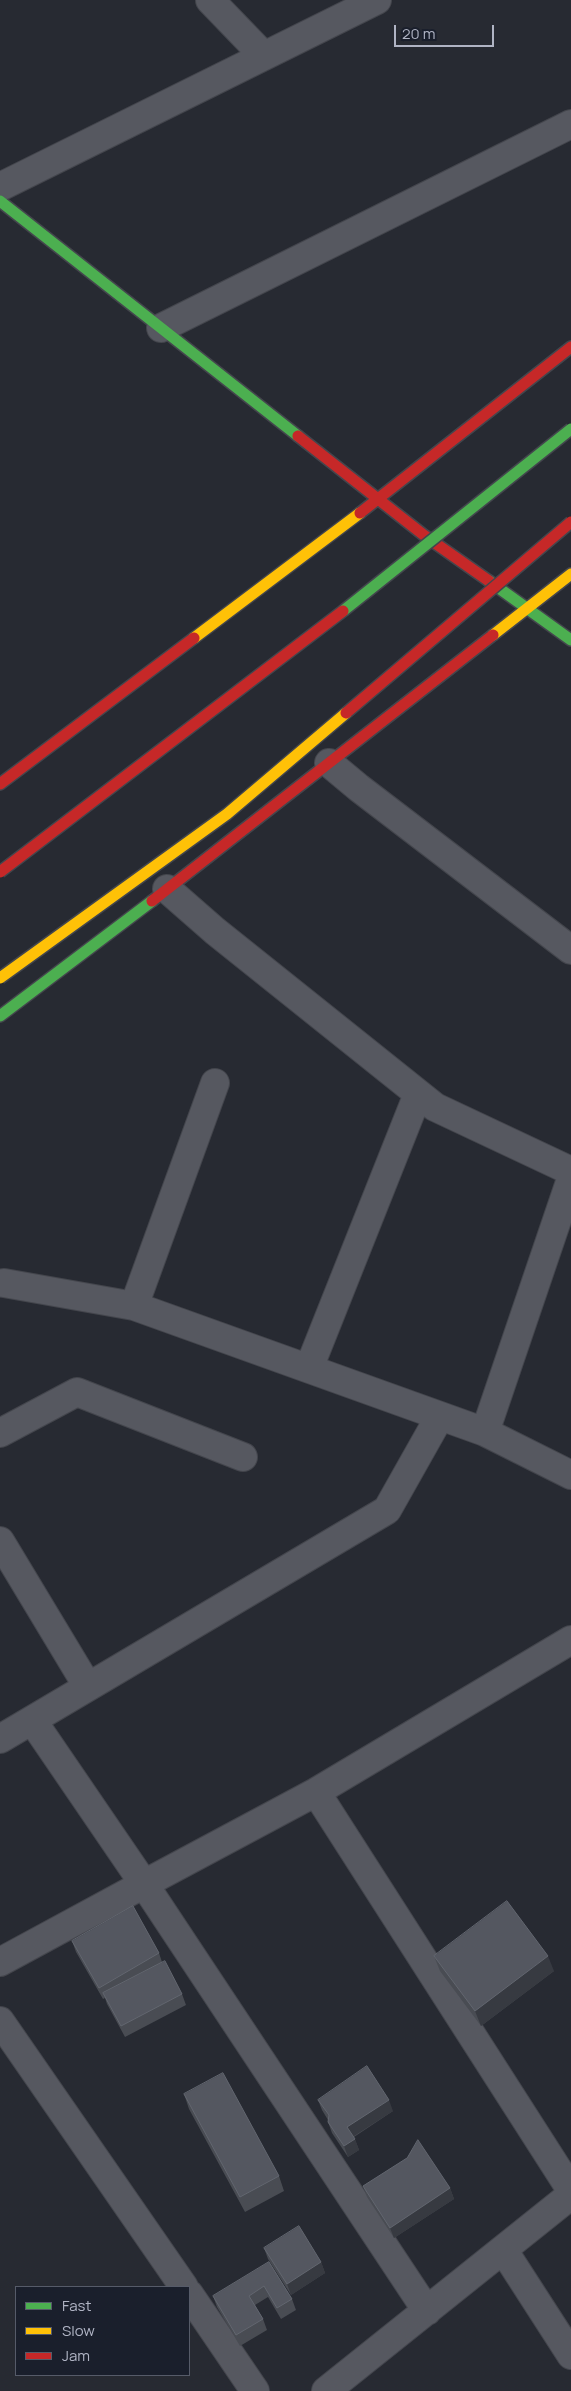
<!DOCTYPE html>
<style>
body{margin:0}
#map{position:relative;width:571px;height:2391px;overflow:hidden;background:#272a32;font-family:Manrope,sans-serif}
canvas{display:block}
.legend{position:absolute;left:15px;top:2286px;width:175px;height:90px;box-sizing:border-box;background:#1a1f2c;border:1px solid #565b69;margin:0;padding:6px 9px;list-style:none;font-size:15px;color:#b0b4c4}
.legend li{display:flex;align-items:center;gap:10px;height:25px}
.legend b{width:25px;border:1px solid #565b69}
.scale{position:absolute;left:394px;top:25px;width:100px;height:22px;box-sizing:border-box;border:2px solid #b0b4c4;border-top:0;padding-left:6px;font-size:15px;line-height:18px;white-space:nowrap;color:#b0b4c4;-webkit-text-stroke:4px #1a1f2c;paint-order:stroke}
</style>
<div id="map">
<canvas width="571" height="2391"></canvas>
<ul class="legend">
<li><b style="height:6px;background:#4caf50"></b>Fast</li>
<li><b style="height:6px;background:#ffc107"></b>Slow</li>
<li><b style="height:6px;background:#c62828"></b>Jam</li>
</ul>
<div class="scale">20 m</div>
</div>
<script>
const ctx = document.querySelector('canvas').getContext('2d');
ctx.lineJoin = 'round';
function stroke(path, color, width, dash) {
  ctx.strokeStyle = color;
  ctx.lineWidth = width;
  ctx.lineCap = dash ? 'butt' : 'round';
  ctx.setLineDash(dash || []);
  ctx.stroke(path);
}
function paint(path, color) {
  ctx.fillStyle = color;
  ctx.fill(path, 'evenodd');
}
const street = new Path2D(`
 M 210,0 L 263,55
 M 0,187 L 377,0
 M 161,328 L 571,124
 M 329,763 L 359,788 L 571,950
 M 167,889 L 215,931 L 435,1107 L 571,1171
 M 4,1283 L 134,1306 L 485,1432 L 571,1475
 M 134,1306 L 215,1083
 M 309,1368 L 418,1094
 M 485,1432 L 571,1179
 M 0,1433 L 77,1392 L 243,1457
 M 0,1541 L 88,1687
 M 0,1739 L 387,1510 L 440,1416
 M 316,1792 L 571,2190
 M 0,1962 L 144,1884 L 32,1720
 M 0,2021 L 184,2287
 M 504,2251 L 571,2355
 M 189,2294 L 255,2391
 M 427,2311 L 144,1884 L 316,1792 L 571,1640
 M 326,2391 L 571,2195`);
const fast = new Path2D(`
 M 0,201 L 298,436
 M 489,581 L 571,640
 M 0,1016 L 152,901`);
const slow = new Path2D(`
 M 493,635 L 571,574
 M 194,638 L 360,513`);
const jam = new Path2D(`
 M 298,436 L 425,536 L 489,581
 M 360,513 L 571,347
 M 0,784 L 194,638
 M 152,901 L 493,635`);
const fastBridge = new Path2D(`
 M 343,611 L 571,429`);
const slowBridge = new Path2D(`
 M 0,978 L 227,814 L 346,713`);
const jamBridge = new Path2D(`
 M 346,713 L 571,522
 M 0,872 L 343,611`);
const wall = new Path2D(`
 M 72,1941 L 159,1953 L 162,1962 L 182,1994 L 186,2005 L 125,2037 L 107,2004 L 105,1998 L 103,1999 L 76,1952 Z
 M 434,1956 L 554,1971 L 481,2026 L 440,1971 Z
 M 184,2094 L 279,2176 L 284,2191 L 245,2212 L 189,2109 Z
 M 318,2100 L 393,2111 L 354,2137 L 359,2150 L 348,2157 L 332,2133 L 328,2122 L 328,2120 L 322,2110 Z
 M 363,2186 L 450,2188 L 454,2199 L 394,2238 L 367,2197 Z
 M 264,2248 L 321,2262 L 325,2273 L 291,2295 L 268,2259 Z
 M 269,2262 L 292,2299 L 296,2310 L 281,2319 L 268,2297 L 255,2305 L 263,2319 L 267,2330 L 240,2346 L 217,2307 L 213,2296 Z`);
const shadedWall = new Path2D(`
 M 548,1956 L 554,1971 L 481,2026 L 475,2011 Z
 M 389,2100 L 393,2111 L 351,2138 L 347,2127 Z
 M 355,2139 L 359,2150 L 348,2157 L 344,2146 Z
 M 450,2188 L 454,2199 L 394,2238 L 390,2228 Z
 M 321,2262 L 325,2273 L 291,2295 L 287,2284 Z`);
const building = new Path2D(`
 M 507,1901 L 548,1956 L 475,2011 L 434,1956 Z
 M 133,1906 L 159,1953 L 99,1988 L 72,1941 Z
 M 165,1961 L 182,1994 L 121,2026 L 103,1993 Z
 M 367,2066 L 389,2100 L 347,2127 L 355,2139 L 344,2146 L 328,2122 L 329,2115 L 318,2100 Z
 M 223,2073 L 279,2176 L 240,2197 L 184,2094 Z
 M 418,2140 L 450,2188 L 390,2228 L 363,2186 L 407,2158 Z
 M 299,2226 L 321,2262 L 287,2284 L 264,2248 Z
 M 269,2262 L 292,2299 L 277,2308 L 264,2286 L 249,2296 L 263,2319 L 236,2335 L 213,2296 Z`);
stroke(street, '#44464d', 30);
stroke(fast, '#44464d', 14);
stroke(slow, '#44464d', 14);
stroke(jam, '#44464d', 14);
stroke(street, '#565860', 28);
stroke(fast, '#4caf50', 11);
stroke(slow, '#ffc107', 11);
stroke(jam, '#c62828', 11);
stroke(fastBridge, '#43464d', 14, []);
stroke(slowBridge, '#43464d', 14, []);
stroke(jamBridge, '#43464d', 14, []);
stroke(fastBridge, '#4caf50', 11);
stroke(slowBridge, '#ffc107', 11);
stroke(jamBridge, '#c62828', 11);
paint(wall, '#494c53');
paint(shadedWall, '#373a41');
paint(building, '#545760');
stroke(building, '#62666f', 1);
</script>
